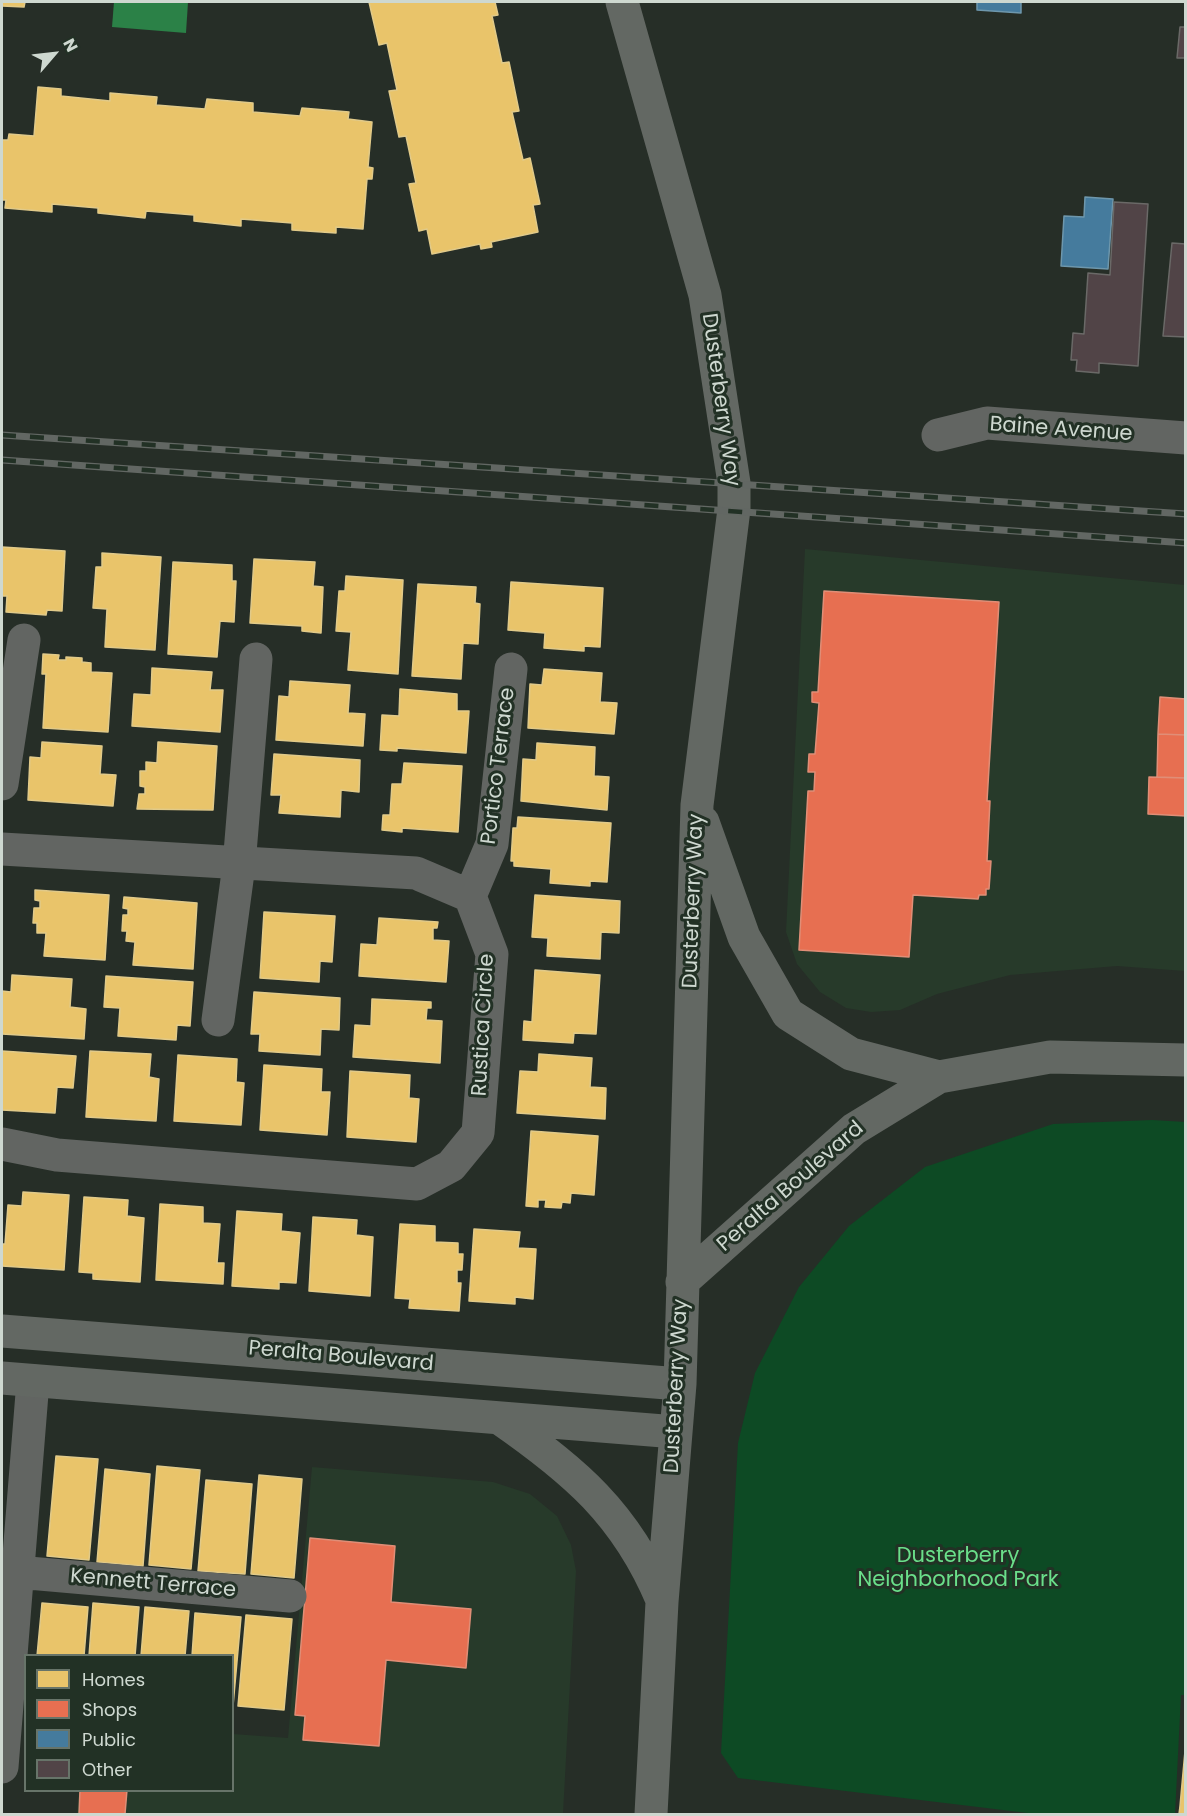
<!DOCTYPE html>
<style>
body{margin:0}
#map{position:relative;width:1187px;height:1816px;overflow:hidden;background:#262e27;font-family:Poppins,sans-serif}
canvas{display:block}
.frame{position:absolute;inset:0;border:3px solid #ced8d0;pointer-events:none}
.legend{position:absolute;left:24px;top:1654px;width:210px;height:138px;box-sizing:border-box;background:#223125;border:2px solid #677469;margin:0;padding:8px 10px;list-style:none;font-size:18px;color:#ced8d0}
.legend li{display:flex;align-items:center;gap:12px;height:30px}
.legend b{width:30px;border:2px solid #677469}
.north{position:absolute;left:24px;top:24px;width:60px;height:60px;-webkit-text-stroke:4px #223125;paint-order:stroke;rotate:62deg;font-size:16px;font-weight:700;line-height:24px;text-align:center;color:#ced8d0}
.north::after{content:'';display:block;margin:auto;width:21px;height:27px;background:#ced8d0;clip-path:polygon(50% 0,100% 100%,50% 72%,0 100%)}
</style>
<div id="map">
<canvas width="1187" height="1816"></canvas>
<div class="frame"></div>
<ul class="legend">
<li><b style="height:16px;background:#e9c46a"></b>Homes</li>
<li><b style="height:16px;background:#e76f51"></b>Shops</li>
<li><b style="height:16px;background:#457b9d"></b>Public</li>
<li><b style="height:16px;background:#514447"></b>Other</li>
</ul>
<div class="north">N</div>
</div>
<script>
const ctx = document.querySelector('canvas').getContext('2d');
ctx.lineJoin = 'round';
function paint(path, color) {
  ctx.fillStyle = color;
  ctx.fill(path, 'evenodd');
}
function stroke(path, color, width, dash) {
  ctx.strokeStyle = color;
  ctx.lineWidth = width;
  ctx.lineCap = dash ? 'butt' : 'round';
  ctx.setLineDash(dash || []);
  ctx.stroke(path);
}
function write(font, color, halo, rows, align = 'center') {
  ctx.font = font + ' Poppins,sans-serif';
  ctx.lineWidth = 6;
  ctx.setLineDash([]);
  ctx.textBaseline = 'middle';
  ctx.strokeStyle = halo;
  ctx.fillStyle = color;
  for (const [text, x, y, turn = 0] of rows) {
    ctx.save();
    ctx.translate(x, y);
    ctx.rotate((+turn || 0) * Math.PI / 180);
    ctx.textAlign = isNaN(turn) ? turn : align;
    if (halo) ctx.strokeText(text, 0, 0);
    ctx.fillText(text, 0, 0);
    ctx.restore();
  }
}
const built = new Path2D(`
 M 805,549 L 1185,585 L 1185,971 L 1117,966 L 1010,975 L 937,994 L 900,1010 L 871,1012 L 846,1008 L 820,992 L 797,964 L 786,932 Z
 M 312,1467 L 493,1482 L 530,1494 L 557,1516 L 571,1545 L 576,1571 L 563,1814 L 77,1814 L 79,1791 L 232,1790 L 233,1734 L 288,1738 Z`);
const green = new Path2D(`
 M 1152,1120 L 1186,1122 L 1186,1695 L 1181,1695 L 1175,1814 L 1036,1814 L 738,1778 L 721,1753 L 738,1443 L 755,1373 L 799,1287 L 849,1226 L 925,1167 L 1053,1124 Z`);
const water = new Path2D(`
 M 114,2 L 188,2 L 186,33 L 112,27 Z`);
const homes = new Path2D(`
 M 2,2 L 25,2 L 24,7 L 2,6 Z
 M 369,2 L 495,2 L 498,15 L 492,16 L 502,63 L 509,62 L 519,111 L 512,112 L 523,160 L 530,158 L 540,204 L 533,205 L 538,232 L 491,242 L 492,247 L 481,249 L 480,244 L 432,254 L 427,229 L 419,231 L 409,184 L 416,183 L 406,136 L 399,137 L 389,91 L 397,90 L 387,43 L 379,45 Z
 M 38,87 L 61,89 L 61,96 L 110,101 L 110,93 L 157,97 L 156,105 L 205,109 L 207,99 L 253,103 L 253,112 L 300,116 L 302,108 L 349,112 L 348,119 L 372,122 L 368,167 L 373,168 L 372,179 L 367,179 L 363,229 L 336,227 L 336,233 L 292,230 L 292,223 L 241,219 L 241,226 L 194,221 L 194,215 L 146,211 L 145,218 L 98,213 L 98,208 L 52,204 L 52,212 L 5,208 L 6,200 L 2,200 L 2,140 L 8,140 L 9,134 L 34,136 Z
 M 2,547 L 65,551 L 62,611 L 47,610 L 46,615 L 6,612 L 7,596 L 2,596 Z
 M 102,553 L 161,557 L 155,650 L 105,647 L 107,609 L 93,608 L 96,567 L 102,567 Z
 M 254,559 L 315,562 L 313,586 L 323,587 L 321,633 L 302,631 L 302,626 L 250,623 Z
 M 173,562 L 232,565 L 232,581 L 236,581 L 234,622 L 220,621 L 217,657 L 168,654 Z
 M 346,576 L 403,580 L 398,674 L 348,670 L 351,632 L 336,631 L 339,591 L 345,591 Z
 M 511,582 L 603,588 L 600,647 L 584,646 L 584,651 L 544,648 L 545,633 L 508,630 Z
 M 418,584 L 476,587 L 475,603 L 480,604 L 478,644 L 463,643 L 461,679 L 412,676 Z
 M 43,654 L 59,655 L 58,660 L 66,660 L 66,657 L 82,658 L 82,662 L 91,663 L 91,672 L 112,673 L 108,732 L 43,728 L 46,674 L 42,674 Z
 M 152,668 L 212,672 L 210,690 L 223,690 L 220,732 L 132,726 L 134,694 L 151,695 Z
 M 544,669 L 602,673 L 600,702 L 617,703 L 614,734 L 528,728 L 530,684 L 542,685 Z
 M 290,681 L 350,685 L 348,713 L 365,714 L 363,746 L 276,740 L 279,696 L 289,697 Z
 M 400,689 L 457,694 L 457,711 L 469,711 L 466,753 L 397,748 L 397,751 L 380,750 L 382,715 L 399,716 Z
 M 42,742 L 102,746 L 100,774 L 116,775 L 113,806 L 28,800 L 30,757 L 41,758 Z
 M 158,742 L 217,746 L 213,810 L 137,809 L 139,794 L 145,794 L 145,787 L 140,786 L 140,771 L 146,771 L 146,762 L 157,763 Z
 M 537,743 L 595,747 L 594,776 L 609,777 L 607,810 L 521,801 L 523,759 L 536,760 Z
 M 274,754 L 360,760 L 359,792 L 341,790 L 340,817 L 279,813 L 281,795 L 271,795 Z
 M 404,763 L 462,766 L 458,832 L 402,828 L 402,832 L 382,830 L 383,815 L 390,815 L 392,784 L 402,784 Z
 M 518,817 L 611,823 L 607,882 L 590,881 L 590,886 L 550,883 L 551,869 L 514,866 L 514,861 L 511,861 L 513,828 L 517,828 Z
 M 35,890 L 109,895 L 105,960 L 44,956 L 46,933 L 37,933 L 37,923 L 33,923 L 34,908 L 40,908 L 40,901 L 35,900 Z
 M 535,895 L 620,901 L 619,933 L 601,932 L 600,959 L 547,956 L 548,938 L 532,937 Z
 M 124,897 L 197,903 L 193,969 L 133,965 L 135,942 L 126,941 L 127,931 L 122,931 L 123,915 L 128,915 L 128,909 L 123,908 Z
 M 264,912 L 335,916 L 332,962 L 320,961 L 319,982 L 260,978 Z
 M 379,918 L 438,922 L 437,928 L 433,928 L 433,940 L 449,941 L 446,982 L 359,976 L 361,944 L 377,945 Z
 M 535,970 L 600,975 L 596,1034 L 574,1033 L 573,1043 L 523,1040 L 524,1021 L 532,1022 Z
 M 12,975 L 72,979 L 70,1007 L 86,1009 L 84,1039 L 2,1034 L 2,991 L 11,992 Z
 M 106,976 L 193,982 L 190,1026 L 177,1025 L 176,1040 L 118,1036 L 120,1008 L 104,1007 Z
 M 254,992 L 340,998 L 339,1030 L 321,1029 L 320,1055 L 259,1051 L 260,1034 L 251,1034 Z
 M 372,999 L 431,1002 L 431,1008 L 427,1008 L 426,1020 L 442,1021 L 440,1063 L 353,1057 L 355,1025 L 371,1026 Z
 M 2,1051 L 76,1056 L 73,1088 L 57,1087 L 55,1113 L 2,1110 Z
 M 90,1051 L 151,1054 L 149,1077 L 159,1079 L 156,1121 L 86,1117 Z
 M 539,1054 L 592,1058 L 590,1087 L 606,1088 L 605,1119 L 517,1113 L 520,1071 L 538,1072 Z
 M 178,1055 L 237,1059 L 236,1082 L 244,1083 L 241,1125 L 174,1121 Z
 M 264,1065 L 322,1069 L 321,1092 L 330,1092 L 327,1135 L 260,1130 Z
 M 350,1071 L 410,1075 L 409,1098 L 419,1099 L 416,1142 L 347,1137 Z
 M 531,1131 L 598,1136 L 594,1195 L 571,1193 L 570,1203 L 562,1202 L 561,1208 L 545,1207 L 546,1200 L 538,1200 L 538,1207 L 526,1206 Z
 M 23,1192 L 69,1195 L 64,1270 L 2,1266 L 2,1244 L 5,1244 L 8,1205 L 22,1206 Z
 M 84,1197 L 128,1200 L 127,1216 L 144,1218 L 140,1282 L 93,1279 L 93,1273 L 79,1272 Z
 M 160,1204 L 203,1207 L 203,1223 L 220,1224 L 217,1263 L 224,1263 L 223,1284 L 156,1280 Z
 M 237,1211 L 282,1214 L 281,1231 L 300,1233 L 296,1283 L 279,1282 L 279,1289 L 232,1286 Z
 M 313,1217 L 357,1220 L 356,1235 L 373,1237 L 370,1296 L 309,1291 Z
 M 400,1224 L 435,1226 L 435,1242 L 458,1243 L 458,1254 L 463,1254 L 462,1270 L 457,1270 L 457,1283 L 461,1283 L 459,1311 L 409,1308 L 410,1299 L 395,1298 Z
 M 474,1229 L 520,1232 L 518,1248 L 536,1249 L 533,1299 L 515,1297 L 515,1304 L 469,1301 Z
 M 56,1456 L 98,1459 L 89,1560 L 47,1556 Z
 M 157,1466 L 200,1470 L 191,1569 L 149,1565 Z
 M 105,1469 L 150,1474 L 143,1566 L 97,1562 Z
 M 259,1475 L 302,1479 L 294,1578 L 251,1574 Z
 M 206,1480 L 252,1484 L 245,1574 L 198,1571 Z
 M 42,1603 L 88,1607 L 84,1656 L 37,1656 Z
 M 93,1603 L 139,1607 L 135,1656 L 89,1656 Z
 M 145,1607 L 189,1611 L 185,1656 L 141,1656 Z
 M 195,1613 L 241,1617 L 233,1706 L 232,1656 L 192,1656 Z
 M 246,1615 L 292,1619 L 284,1710 L 238,1706 Z
 M 1186,1740 L 1186,1814 L 1179,1814 L 1180,1806 Z`);
const shops = new Path2D(`
 M 824,591 L 999,602 L 987,801 L 990,801 L 987,861 L 991,861 L 989,889 L 986,889 L 986,895 L 979,895 L 978,899 L 913,895 L 909,957 L 799,950 L 808,791 L 814,791 L 815,772 L 808,772 L 809,754 L 815,754 L 819,703 L 812,702 L 812,692 L 818,692 Z
 M 1160,697 L 1186,699 L 1186,735 L 1158,734 Z
 M 1158,734 L 1186,735 L 1186,778 L 1157,777 Z
 M 1149,777 L 1186,778 L 1186,816 L 1148,814 Z
 M 310,1538 L 395,1546 L 391,1602 L 471,1609 L 466,1668 L 386,1660 L 379,1746 L 303,1740 L 305,1716 L 295,1715 Z
 M 80,1790 L 127,1790 L 125,1814 L 79,1814 Z`);
const public = new Path2D(`
 M 977,2 L 1021,2 L 1021,13 L 977,10 Z
 M 1085,197 L 1113,199 L 1108,269 L 1061,266 L 1064,216 L 1084,217 Z`);
const building = new Path2D(`
 M 1180,27 L 1186,27 L 1186,58 L 1177,58 Z
 M 1114,202 L 1148,204 L 1138,366 L 1099,363 L 1099,373 L 1076,371 L 1077,360 L 1071,360 L 1073,333 L 1084,334 L 1088,273 L 1110,275 Z
 M 1172,243 L 1186,244 L 1186,337 L 1163,336 Z`);
const street = new Path2D(`
 M 938,435 L 987,423 L 1186,438
 M 2,784 L 24,640
 M 2,849 L 416,873 L 470,896 L 492,954 L 478,1133 L 451,1166 L 417,1184 L 57,1155 L 2,1144
 M 470,896 L 492,844 L 511,669
 M 218,1020 L 239,865 L 256,659
 M 17,1572 L 290,1596
 M 2,1767 L 33,1381`);
const secondary = new Path2D(`
 M 622,2 L 705,295 L 734,483 L 734,509 L 697,805 L 680,1384 L 662,1602 L 651,1814
 M 703,822 L 744,937 L 788,1014 L 851,1054 L 939,1077
 M 682,1282 L 854,1129 L 939,1077 L 1050,1057 L 1186,1060
 M 2,1331 L 680,1384
 M 2,1378 L 676,1432
 M 499,1418 C 574,1470 626,1514 662,1600`);
const rail = new Path2D(`
 M 2,435 L 1186,514
 M 2,460 L 1186,543`);
const streetNames = [
 ["Dusterberry Way",720,400,82],
 ["Baine Avenue",1061,430,4],
 ["Portico Terrace",499,766,-83],
 ["Dusterberry Way",694,901,-88],
 ["Rustica Circle",484,1025,-87],
 ["Peralta Boulevard",791,1187,-41],
 ["Peralta Boulevard",341,1357,5],
 ["Dusterberry Way",677,1386,-87],
 ["Kennett Terrace",153,1584,5]
];
const parkNames = [
 ["Dusterberry",958,1557],
 ["Neighborhood Park",958,1581]
];
paint(built, '#273a2a');
paint(green, '#0d4a24');
paint(water, '#2b8147');
paint(homes, '#e9c46a');
stroke(homes, '#e1ca89', 1.5);
paint(shops, '#e76f51');
stroke(shops, '#e08e77', 1.5);
paint(public, '#457b9d');
stroke(public, '#6e97ac', 1.5);
paint(building, '#514447');
stroke(building, '#6a6967', 1.5);
stroke(street, '#626562', 33);
stroke(secondary, '#636863', 33);
stroke(rail, '#626763', 7);
stroke(rail, '#223125', 4.5, [14]);
write('21px', '#ced8d0', '#223125', streetNames);
write('21px', '#6adf8a', '#223125', parkNames);
</script>
